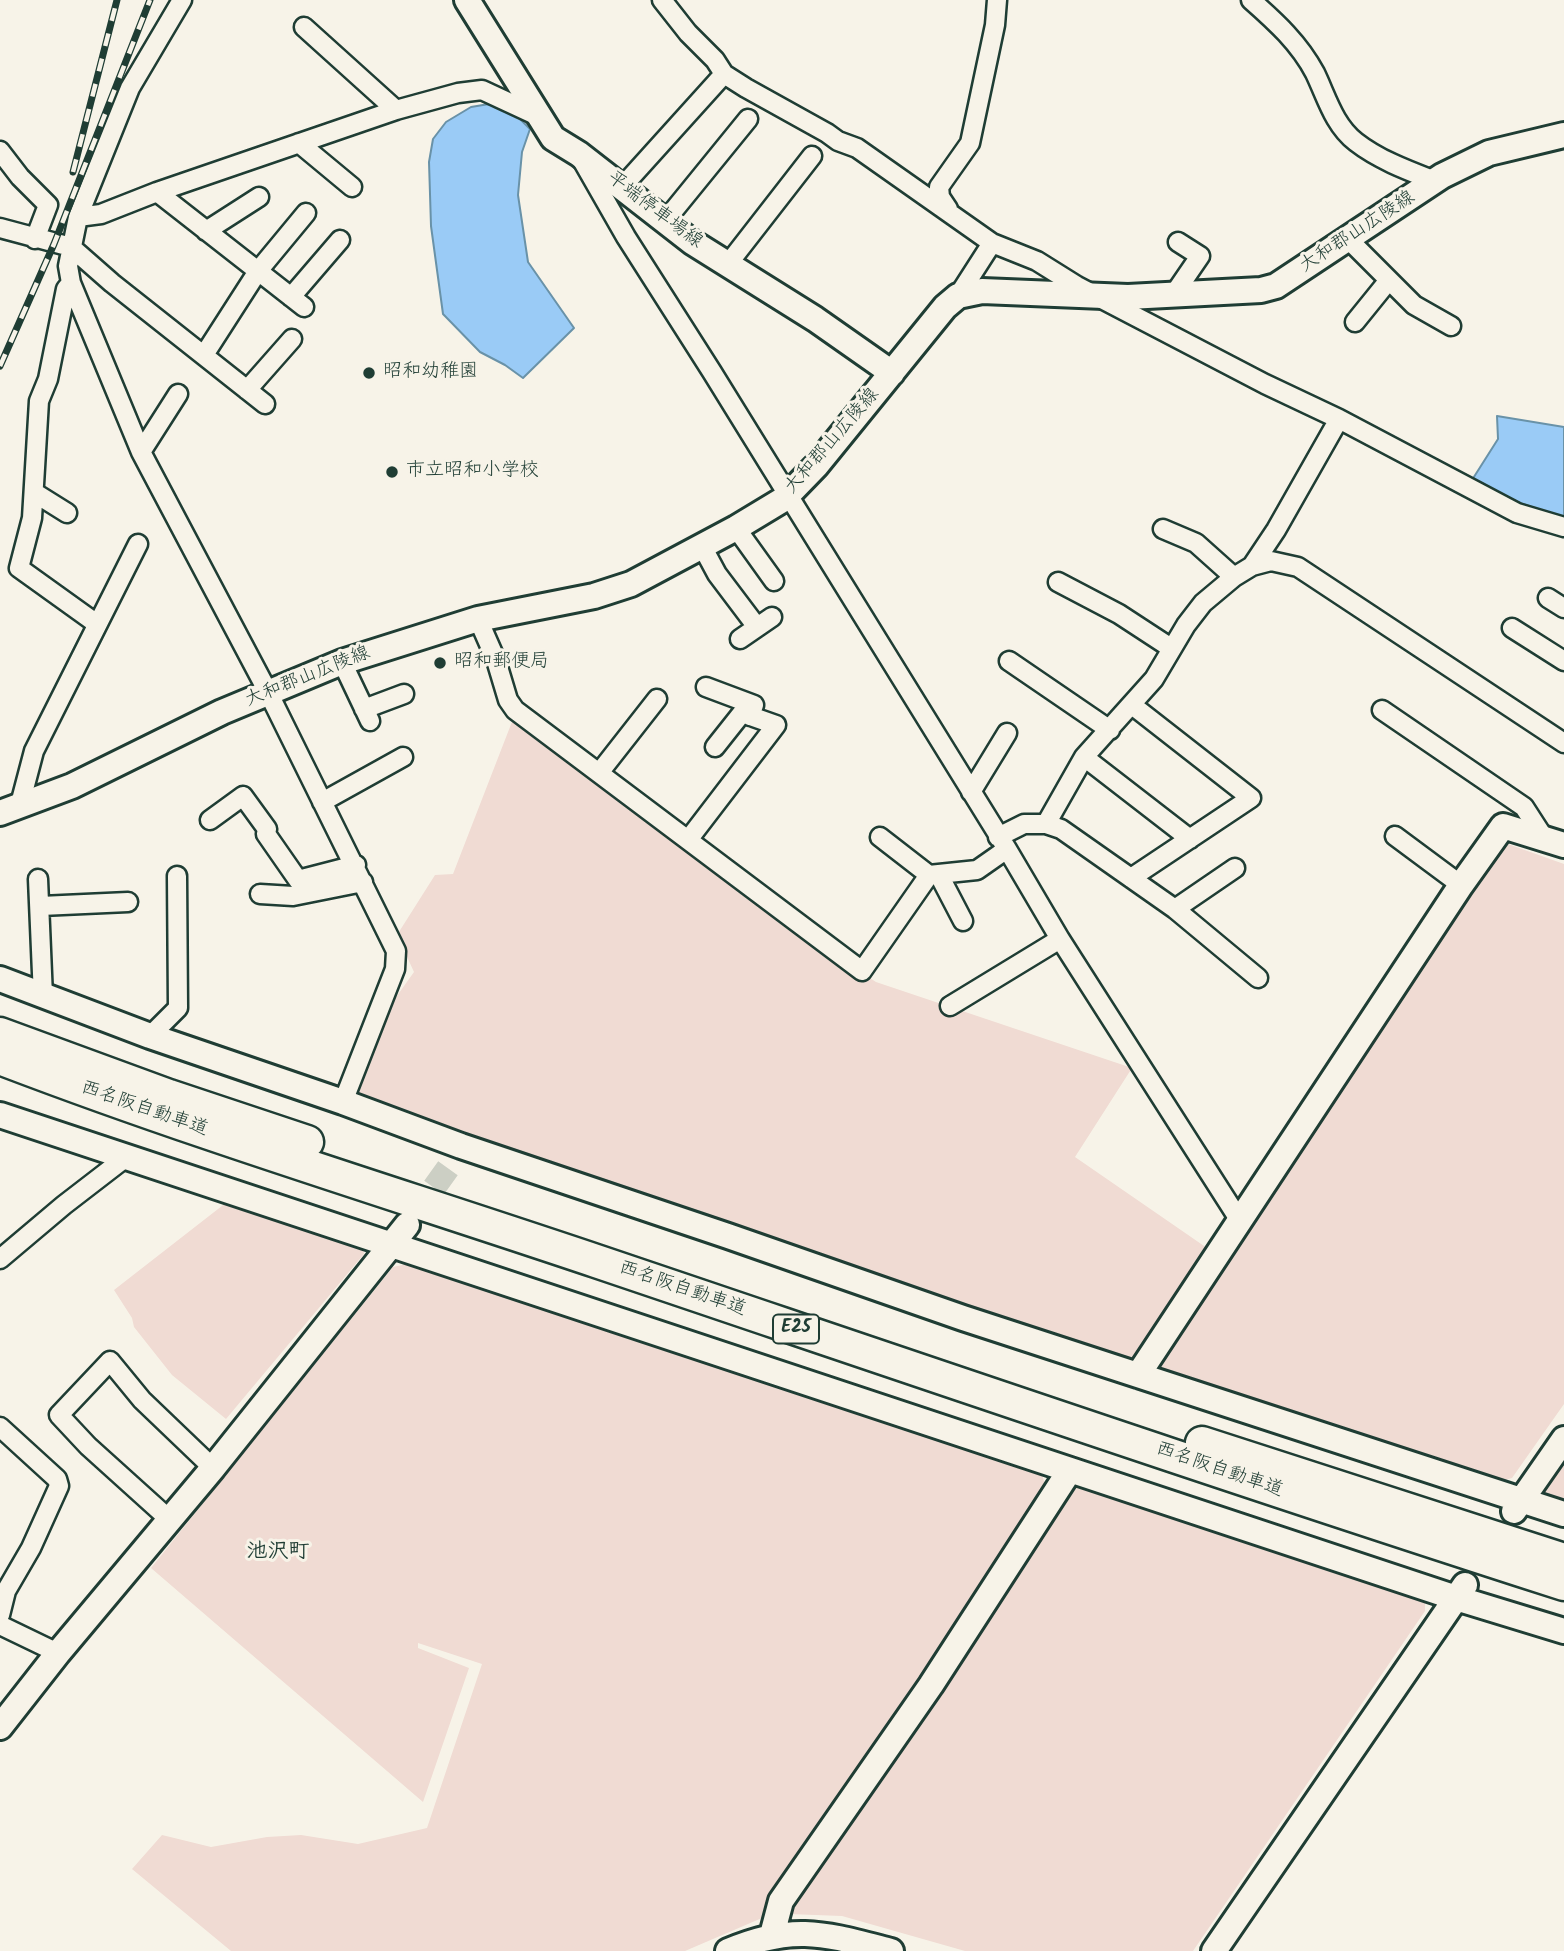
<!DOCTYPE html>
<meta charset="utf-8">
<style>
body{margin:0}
canvas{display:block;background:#f7f3e8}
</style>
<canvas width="1564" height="1951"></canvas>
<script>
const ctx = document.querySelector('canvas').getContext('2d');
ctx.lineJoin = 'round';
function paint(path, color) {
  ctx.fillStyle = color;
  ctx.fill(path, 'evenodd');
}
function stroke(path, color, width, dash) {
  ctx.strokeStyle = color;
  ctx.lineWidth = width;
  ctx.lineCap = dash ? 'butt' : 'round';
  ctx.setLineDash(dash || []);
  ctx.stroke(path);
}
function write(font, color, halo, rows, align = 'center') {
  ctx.font = font + ' Kalam,"Klee One",sans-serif';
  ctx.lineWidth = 6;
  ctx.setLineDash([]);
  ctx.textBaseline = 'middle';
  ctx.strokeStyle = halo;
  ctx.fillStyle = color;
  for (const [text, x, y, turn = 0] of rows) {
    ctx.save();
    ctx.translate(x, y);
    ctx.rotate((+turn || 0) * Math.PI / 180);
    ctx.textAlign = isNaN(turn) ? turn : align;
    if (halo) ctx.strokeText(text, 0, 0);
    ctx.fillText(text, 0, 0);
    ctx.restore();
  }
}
const built = new Path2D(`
 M 515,714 L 833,954 L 876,982 L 1132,1068 L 1075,1157 L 1207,1248 L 1135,1360 L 921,1292 L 363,1104 L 354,1089 L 382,1017 L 414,972 L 397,935 L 435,875 L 453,874 Z
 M 1505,843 L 1564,864 L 1564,1404 L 1512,1478 L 1497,1482 L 1159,1369 Z
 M 227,1202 L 362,1245 L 364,1254 L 226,1419 L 172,1375 L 134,1327 L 132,1318 L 114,1290 Z
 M 412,1263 L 584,1316 L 1042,1475 L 1047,1490 L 762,1918 L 685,1951 L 231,1951 L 132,1869 L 162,1835 L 211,1847 L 267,1837 L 301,1835 L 358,1844 L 427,1828 L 482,1664 L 418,1643 L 418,1648 L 469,1668 L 423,1802 L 151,1568 L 393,1267 Z
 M 1564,1460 L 1564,1500 L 1541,1493 Z
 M 1087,1487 L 1425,1598 L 1425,1611 L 1193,1951 L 965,1951 L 842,1916 L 788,1914 L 1073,1488 Z`);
const water = new Path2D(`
 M 489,104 L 515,114 L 530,129 L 522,152 L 518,195 L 528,262 L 574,328 L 523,378 L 505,365 L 480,352 L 443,314 L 431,226 L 429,162 L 433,139 L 446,122 L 471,107 Z
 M 1497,416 L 1564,427 L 1564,518 L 1520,503 L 1472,480 L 1498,439 Z`);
const secondaryTunnel = new Path2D(`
 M 413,1217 L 451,1164`);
const street = new Path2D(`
 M 182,0 L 130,88 L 78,217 L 68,266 L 71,283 L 141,452 L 269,694 L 396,951 L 395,969 L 343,1102
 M 662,0 L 688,33 L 715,60 L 724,74 L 746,88 L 827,133 L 838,141 L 857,148 L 992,243 L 1037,261 L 1077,286 L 1265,384 L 1339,419 L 1517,513 L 1564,527
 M 1251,0 C 1276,22 1299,43 1315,73 C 1327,98 1334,125 1356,142 C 1379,160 1409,171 1435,181
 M 304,27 L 396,110
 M 299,143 L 352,187
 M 0,151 L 20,177 L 48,205 L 35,239
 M 582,160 L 626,237 L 712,372 L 1007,849 L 1060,939 L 1240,1221
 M 622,187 L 724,74
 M 157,192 L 304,307
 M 948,209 L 940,197 L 939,187 L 970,143 L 995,25 L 997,0
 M 78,217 L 101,214 L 157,192 L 396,110 L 458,93 L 482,90 L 538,116
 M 665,221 L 748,119
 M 0,228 L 71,247 L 112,283 L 265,404
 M 206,231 L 259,197
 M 1349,240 L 1414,305 L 1451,326
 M 728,264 L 812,156
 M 71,283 L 66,289 L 48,379 L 39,401 L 32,518 L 19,568 L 97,624
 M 1174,294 L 1200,256 L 1178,242
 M 958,296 L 992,243
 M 291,297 L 340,240
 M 1355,322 L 1389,280
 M 204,355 L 258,271 L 306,213
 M 247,390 L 292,339
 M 141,452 L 178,394
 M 35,493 L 67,513
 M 736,528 L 774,581
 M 1163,529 L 1196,543 L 1234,577
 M 702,546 L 717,574 L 757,627
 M 1252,566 L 1276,530 L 1339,419
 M 1058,582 L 1119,614 L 1171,648
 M 1548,598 L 1564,608
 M 478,619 L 496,660 L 508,700 L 515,710 L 862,971 L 929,875 L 977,870 L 1007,849
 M 1512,628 L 1564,661
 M 740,639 L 772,617
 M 1009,661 L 1110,730
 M 342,662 L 370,721
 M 706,687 L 754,705 L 750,716
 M 364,709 L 404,694
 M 1382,710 L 1524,807 L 1544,838
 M 1084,757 L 1190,839
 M 599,773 L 657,699
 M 971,792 L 1007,733
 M 322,802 L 403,757
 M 19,808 L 34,751 L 138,544
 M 210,820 L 243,796 L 267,829 L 266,834 L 298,880 L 356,865
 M 1046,824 L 1061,829 L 1175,909 L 1258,978
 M 1395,836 L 1461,885
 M 880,837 L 929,875
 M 998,837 L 1024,824 L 1046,824 L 1084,757 L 1154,679 L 1186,625 L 1203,603 L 1234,577 L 1252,566 L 1271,561 L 1298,567 L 1564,743
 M 688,840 L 776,725 L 742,713 L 715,747
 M 939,875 L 963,921
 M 1131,878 L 1251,798 L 1132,705
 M 38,879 L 43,997
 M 260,894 L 293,896 L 363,882
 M 41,906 L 128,902
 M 1175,909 L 1235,868
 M 950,1006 L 1060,939
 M 150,1036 L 178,1008 L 177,876
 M 0,1259 L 64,1205 L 125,1158
 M 0,1427 L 57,1479 L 59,1486 L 31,1548 L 6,1591 L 0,1615
 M 170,1520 L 88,1446 L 59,1415 L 110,1361 L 142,1400 L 213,1468
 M 0,1625 L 58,1653`);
const secondary = new Path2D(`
 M 467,0 L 553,138 L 579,154 L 692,242 L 815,319 L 892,373
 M 0,813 L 72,786 L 222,712 L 342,662 L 478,619 L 594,596 L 631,584 L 736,528 L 784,499 L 816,466 L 945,307 L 958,296 L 982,291 L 1128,297 L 1261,290 L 1276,286 L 1442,176 L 1489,153 L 1564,135
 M 0,979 L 150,1036 L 343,1102 L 461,1146 L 728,1236 L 963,1318 L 1564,1514
 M 0,1115 L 1456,1598 L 1564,1631
 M 1138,1375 L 1461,885 L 1503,826 L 1564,845
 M 1514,1511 L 1564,1439
 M 0,1727 L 58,1653 L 213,1468 L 407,1225
 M 772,1935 L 781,1901 L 931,1685 L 1070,1470
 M 728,1951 C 794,1923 825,1934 891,1951
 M 1214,1951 L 1465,1585`);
const highway = new Path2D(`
 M 0,1034 L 169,1096 L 307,1142
 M 0,1058 C 196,1133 397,1194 596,1261 C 919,1370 1240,1480 1564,1584
 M 1202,1443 L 1564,1560`);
const rail = new Path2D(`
 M 73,172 L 117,0
 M 0,366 L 54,244 L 150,0`);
const markers = [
 [369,373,7,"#1f3d34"],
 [392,472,7,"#1f3d34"],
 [440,663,7,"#1f3d34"]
];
const shields = [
 [796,1329,46]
];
const shieldNames = [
 ["E25",796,1329]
];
const streetNames = [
 ["平端停車場線",654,211,37],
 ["大和郡山広陵線",1358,233,-33],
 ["大和郡山広陵線",833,442,-49],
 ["大和郡山広陵線",308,678,-22],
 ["西名阪自動車道",144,1110,19],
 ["西名阪自動車道",682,1290,19],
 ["西名阪自動車道",1219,1471,19]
];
const poiNames = [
 ["昭和幼稚園",383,373],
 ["市立昭和小学校",406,472],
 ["昭和郵便局",454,663]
];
const neighbourhoodNames = [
 ["池沢町",278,1553]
];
paint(built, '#f0dbd3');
paint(water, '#9acbf6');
stroke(water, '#6992a8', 2);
stroke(secondaryTunnel, '#cccfc4', 24, [24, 12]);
stroke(street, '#1f3d34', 23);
stroke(secondary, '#1f3d34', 30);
stroke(highway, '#1f3d34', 37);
stroke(street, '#f7f3e8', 18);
stroke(secondary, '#f7f3e8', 24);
stroke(highway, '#f7f3e8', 32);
stroke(rail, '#1f3d34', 7);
stroke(rail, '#f7f3e8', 4.5, [13]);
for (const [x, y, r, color] of markers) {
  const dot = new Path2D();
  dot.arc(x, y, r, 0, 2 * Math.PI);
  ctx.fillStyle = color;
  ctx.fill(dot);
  stroke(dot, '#f7f3e8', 2.5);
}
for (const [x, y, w] of shields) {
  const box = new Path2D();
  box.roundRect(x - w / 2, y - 14.5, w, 29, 5);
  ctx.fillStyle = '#f7f3e8';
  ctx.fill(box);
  stroke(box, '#1f3d34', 2);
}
write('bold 18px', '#1f3d34', null, shieldNames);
write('19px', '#1f3d34', '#f7f3e8', streetNames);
write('19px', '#1f3d34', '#f7f3e8', poiNames, 'left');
write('bold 21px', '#1f3d34', '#f7f3e8', neighbourhoodNames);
</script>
